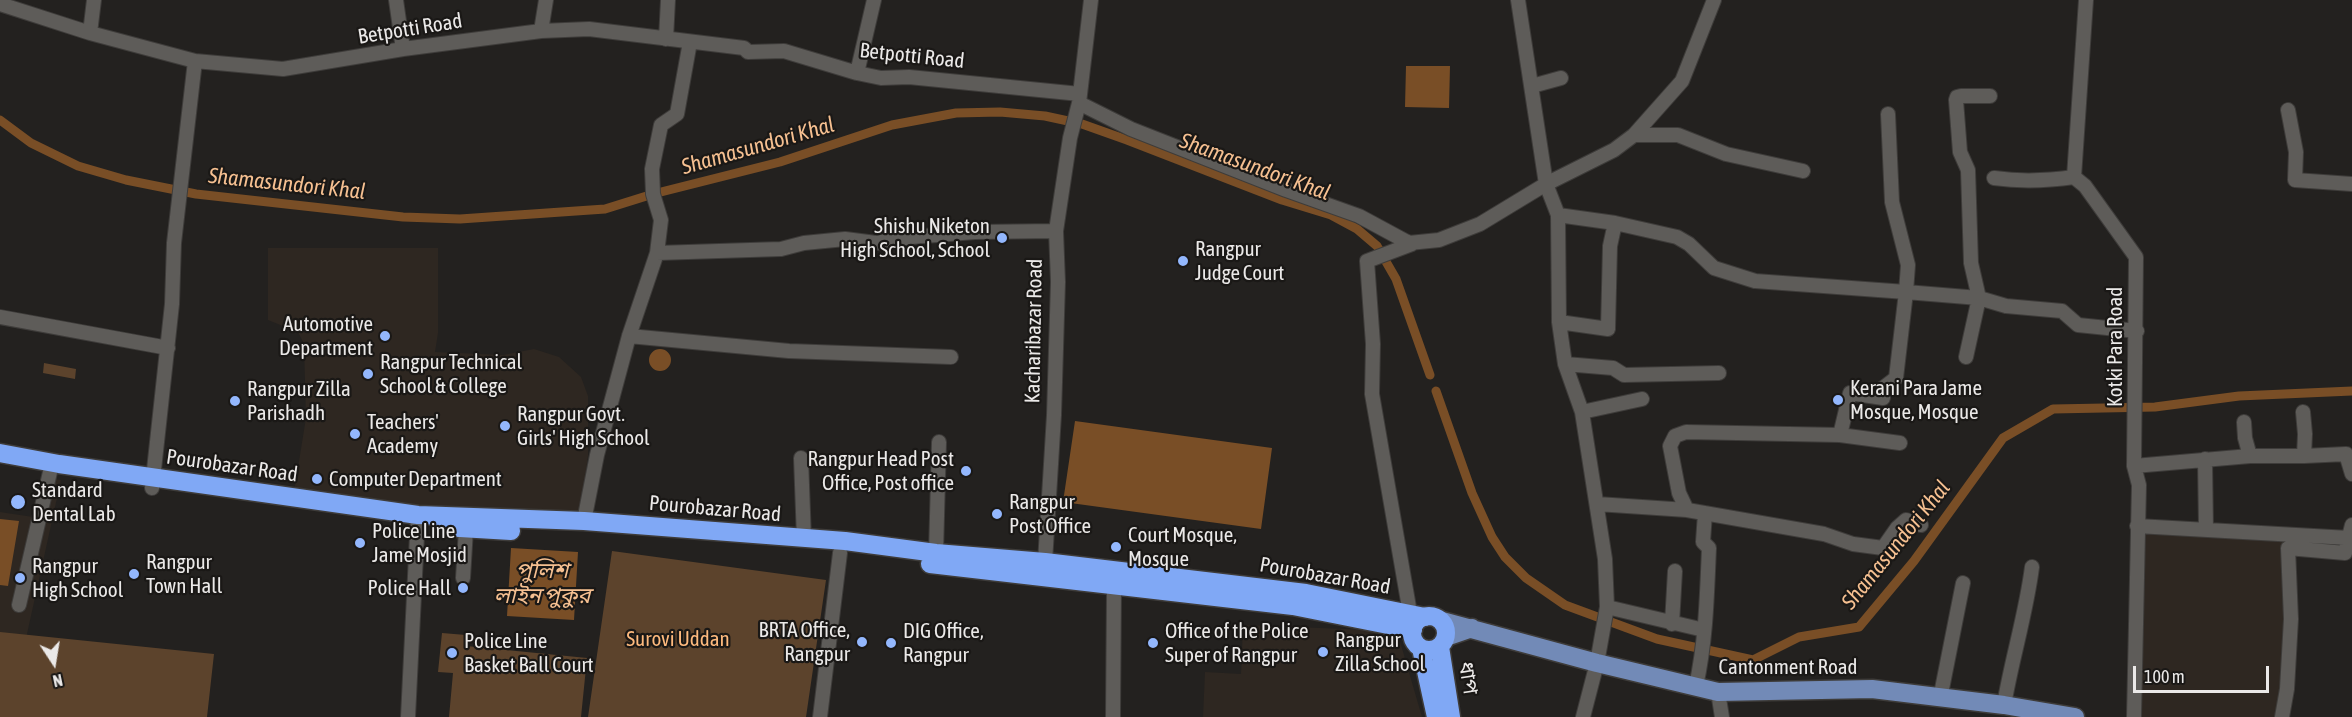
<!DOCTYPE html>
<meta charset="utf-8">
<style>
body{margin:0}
#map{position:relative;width:2352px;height:717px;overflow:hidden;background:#23211f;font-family:"Asap Condensed",sans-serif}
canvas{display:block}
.north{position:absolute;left:24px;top:633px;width:60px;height:60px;-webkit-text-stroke:4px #1a1816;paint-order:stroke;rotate:168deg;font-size:16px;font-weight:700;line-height:24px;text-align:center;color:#ebe9e8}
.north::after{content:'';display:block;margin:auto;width:21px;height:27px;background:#ebe9e8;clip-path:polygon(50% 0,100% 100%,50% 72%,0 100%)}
.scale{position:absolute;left:2133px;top:666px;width:136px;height:27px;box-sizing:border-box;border:3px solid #ebe9e8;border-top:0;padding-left:8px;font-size:18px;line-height:21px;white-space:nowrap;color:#ebe9e8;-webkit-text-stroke:4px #1a1816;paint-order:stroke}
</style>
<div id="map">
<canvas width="2352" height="717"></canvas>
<div class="north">N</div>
<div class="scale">100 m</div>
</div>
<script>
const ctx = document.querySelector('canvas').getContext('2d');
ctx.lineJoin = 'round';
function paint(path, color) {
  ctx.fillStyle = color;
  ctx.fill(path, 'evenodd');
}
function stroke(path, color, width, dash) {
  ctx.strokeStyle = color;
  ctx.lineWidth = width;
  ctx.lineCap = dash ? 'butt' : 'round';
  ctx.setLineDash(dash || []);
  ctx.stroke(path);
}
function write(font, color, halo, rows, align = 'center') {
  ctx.font = font + ' "Asap Condensed","Noto Sans Bengali",sans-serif';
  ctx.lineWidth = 4.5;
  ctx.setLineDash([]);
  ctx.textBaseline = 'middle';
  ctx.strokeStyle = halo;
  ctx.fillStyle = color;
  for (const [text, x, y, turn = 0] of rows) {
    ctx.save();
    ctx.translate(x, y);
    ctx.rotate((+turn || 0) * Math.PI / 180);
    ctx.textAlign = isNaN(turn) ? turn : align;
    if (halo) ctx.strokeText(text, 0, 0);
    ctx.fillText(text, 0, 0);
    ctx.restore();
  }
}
const built = new Path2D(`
 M 268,248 L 438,248 L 438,333 L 435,352 L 503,355 L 534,349 L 559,357 L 581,377 L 588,396 L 588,456 L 580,516 L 292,504 L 306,418 L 304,344 L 298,332 L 268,320 Z
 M 41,477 L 61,480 L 25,643 L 0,640 L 0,512 L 33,517 Z
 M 2140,529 L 2286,536 L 2283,571 L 2288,619 L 2279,717 L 2135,717 Z
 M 1243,625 L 1397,631 L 1422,717 L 1203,717 L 1205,672 L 1241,674 Z`);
const green = new Path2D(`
 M 44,363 L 76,369 L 75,379 L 43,373 Z
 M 612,551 L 826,580 L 806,717 L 588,717 Z
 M 0,632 L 214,654 L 207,717 L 0,717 Z
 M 442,633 L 466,635 L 466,646 L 587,658 L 581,717 L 449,717 L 453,673 L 438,672 Z`);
const water = new Path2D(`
 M 1406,66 L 1450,66 L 1449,108 L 1405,107 Z
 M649 360a11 11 0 1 1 22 0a11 11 0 1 1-22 0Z
 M 1075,421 L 1272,448 L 1261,529 L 1063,502 Z
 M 0,519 L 19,521 L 8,586 L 0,585 Z
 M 511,548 L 578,552 L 574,620 L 507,616 Z`);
const canal = new Path2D(`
 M 0,120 L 31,143 L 78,166 L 126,180 L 196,194 L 403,217 L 460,219 L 605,209 L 653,194 L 780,162 L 892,125 L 956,113 L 1000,112 L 1045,116 L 1082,124 L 1127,140 L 1282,200 L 1331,215 L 1357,229 L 1377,246 L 1396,279 L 1430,375
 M 1436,391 L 1472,493 L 1492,537 L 1505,557 L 1526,578 L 1565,605 L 1657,639 L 1753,660 L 1799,637 L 1859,627 L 1914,561 L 2003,438 L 2053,409 L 2155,407 L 2239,396 L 2352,391`);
const minor = new Path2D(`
 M 396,0 L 403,49
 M 1518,0 L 1546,184 L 1558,215 L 1559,322 L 1565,364 L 1582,412 L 1605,559 L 1607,607 L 1597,663 L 1583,717
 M 2086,0 L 2074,177 L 2085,186 L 2136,257 L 2134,466 L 2139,485 L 2134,717
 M 0,4 L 90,33 L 195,61 L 283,69 L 403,49 L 541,31 L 589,29 L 744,48 L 748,52 L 784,51 L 857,73 L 881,78 L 909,77 L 1080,94
 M 541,31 L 546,0
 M 90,33 L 94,0
 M 666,39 L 668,0
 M 857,73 L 874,0
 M 1532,86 L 1561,78
 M 1990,96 L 1961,96 L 1957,97 L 1956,100 L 1960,152 L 1968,170 L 1971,263 L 1979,298 L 2006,306 L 2062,311 L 2078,325 L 2137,331
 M 1079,103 L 1131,129 L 1286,190 L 1359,216 L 1409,243 L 1439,240 L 1480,224 L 1546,184 L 1614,150 L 1634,135 L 1682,81 L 1714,0
 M 2288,110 L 2296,152 L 2295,180 L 2352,184
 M 1634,135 L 1678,135 L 1726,154 L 1803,171
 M 1994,178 C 2022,182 2046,181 2074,177
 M 1558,215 L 1615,223 L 1677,237 L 1689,244 L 1714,268 L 1755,281 L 1906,292 L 1908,265 L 1892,202 L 1888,114
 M 657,253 L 781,249 L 804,243 L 845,239 L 876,243 L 911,237 L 975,232 L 1056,231
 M 0,317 L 168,348
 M 1559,322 L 1608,329 L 1610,246 L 1615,223
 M 629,336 L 789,351 L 951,357
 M 1565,364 L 1613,368 L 1624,375 L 1719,373
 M 1582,412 L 1642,399
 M 2303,412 L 2305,434 L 2304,456
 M 2244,422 L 2245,438 L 2250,456
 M 1840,435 L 1850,393 L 1883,398 L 1883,388 L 1896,378 L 1906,292 L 1979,298 L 1966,357
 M 801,458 L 804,539
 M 2205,459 L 2206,530
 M 2134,466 L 2250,456 L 2304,456 L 2346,454 L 2352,474
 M 152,488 L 172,304 L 174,243 L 195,61
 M 1597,504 L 1687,510 L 1679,493 L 1670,446 L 1675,436 L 1686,432 L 1840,435 L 1900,443
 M 1687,510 L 1824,534 L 1853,544 L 1883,548 L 1897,528 L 1906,520 L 1921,525
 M 584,521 L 597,455 L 629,336 L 657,253 L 661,220 L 653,194 L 652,169 L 661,125 L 677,114 L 690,42
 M 2137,526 L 2349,538
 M 936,553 L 939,442
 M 1045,562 L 1054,415 L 1058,282 L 1056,231 L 1070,138 L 1079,103 L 1091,0
 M 463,578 L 466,529
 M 19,605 L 50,472
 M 1607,607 L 1704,630
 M 1410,613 L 1372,394 L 1373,344 L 1367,261 L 1412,244
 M 1672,624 L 1675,571
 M 1696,686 C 1706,641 1707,594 1709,548 L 1703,542 L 1705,513
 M 1718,692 L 1722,717
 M 1940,699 L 1963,583
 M 2004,705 C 2012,658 2026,614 2032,567
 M 408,717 L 418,515
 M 820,717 L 840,553
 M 1113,717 L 1114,587 L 1117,578
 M 2282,717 L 2287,689 L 2291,619 L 2288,548 L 2345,553 L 2352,525`);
const major = new Path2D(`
 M 1442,621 L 1597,663 L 1718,692 L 1872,689 L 2004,705 L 2075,717
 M 1446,637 L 1472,628`);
const highway = new Path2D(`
 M 0,453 L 59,464 L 418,515 L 584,521 L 845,541 L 936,553 L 1045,562 L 1306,593 L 1425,617
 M 443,527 L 511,531
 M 930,564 L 1293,606 L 1413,630
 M1412 633a17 17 0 1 1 34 0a17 17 0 1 1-34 0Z
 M 1440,647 L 1451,717
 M 1421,648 L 1436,717`);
const markers = [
 [1002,238,6,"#93b7fd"],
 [1183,261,6,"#93b7fd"],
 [385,336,6,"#93b7fd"],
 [368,374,6,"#93b7fd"],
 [1838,400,6,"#93b7fd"],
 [235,401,6,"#93b7fd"],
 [505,426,6,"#93b7fd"],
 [355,434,6,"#93b7fd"],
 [966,471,6,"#93b7fd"],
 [317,479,6,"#93b7fd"],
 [18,502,8,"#93b7fd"],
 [997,514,6,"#93b7fd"],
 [360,543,6,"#93b7fd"],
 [1116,547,6,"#93b7fd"],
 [134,574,6,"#93b7fd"],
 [20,578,6,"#93b7fd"],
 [463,588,6,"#93b7fd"],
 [862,642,6,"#93b7fd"],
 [891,643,6,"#93b7fd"],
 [1153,643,6,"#93b7fd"],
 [1323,652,6,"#93b7fd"],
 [452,653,6,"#93b7fd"]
];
const streetNames = [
 ["Betpotti Road",410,29,-9],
 ["Betpotti Road",912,56,6],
 ["Kacharibazar Road",1034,331,-89],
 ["Kotki Para Road",2115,347,-90],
 ["Pourobazar Road",232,466,8],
 ["Pourobazar Road",715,509,5],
 ["Pourobazar Road",1325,576,10],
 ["Cantonment Road",1788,667],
 ["ধাপ",1468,678,81]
];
const poiNames = [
 ["Shishu Niketon",990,226,"right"],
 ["High School, School",990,250,"right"],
 ["Rangpur",1195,249],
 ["Judge Court",1195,273],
 ["Automotive",373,324,"right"],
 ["Department",373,348,"right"],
 ["Rangpur Technical",380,362],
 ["School & College",380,386],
 ["Kerani Para Jame",1850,388],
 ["Mosque, Mosque",1850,412],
 ["Rangpur Zilla",247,389],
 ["Parishadh",247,413],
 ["Rangpur Govt.",517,414],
 ["Girls' High School",517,438],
 ["Teachers'",367,422],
 ["Academy",367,446],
 ["Rangpur Head Post",954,459,"right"],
 ["Office, Post office",954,483,"right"],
 ["Computer Department",329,479],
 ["Standard",32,490],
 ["Dental Lab",32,514],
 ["Rangpur",1009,502],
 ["Post Office",1009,526],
 ["Police Line",372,531],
 ["Jame Mosjid",372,555],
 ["Court Mosque,",1128,535],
 ["Mosque",1128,559],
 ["Rangpur",146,562],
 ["Town Hall",146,586],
 ["Rangpur",32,566],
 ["High School",32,590],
 ["Police Hall",451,588,"right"],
 ["BRTA Office,",850,630,"right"],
 ["Rangpur",850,654,"right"],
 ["DIG Office,",903,631],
 ["Rangpur",903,655],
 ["Office of the Police",1165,631],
 ["Super of Rangpur",1165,655],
 ["Rangpur",1335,640],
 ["Zilla School",1335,664],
 ["Police Line",464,641],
 ["Basket Ball Court",464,665]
];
const parkNames = [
 ["Surovi Uddan",678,639]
];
const waterNames = [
 ["Shamasundori Khal",758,146,-16],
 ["Shamasundori Khal",1255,167,20],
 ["Shamasundori Khal",287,184,6],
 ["Shamasundori Khal",1896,545,-51],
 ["পুলিশ",542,571],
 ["লাইন পুকুর",542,596]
];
paint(built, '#2e2721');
paint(green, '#5c432c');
paint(water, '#794e26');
stroke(canal, '#794e26', 9);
stroke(minor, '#3e3c3a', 16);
stroke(major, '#3e3c3a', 21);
stroke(highway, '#3e3c3a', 21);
stroke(minor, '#5e5c59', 14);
stroke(major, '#728ab7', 18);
stroke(highway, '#80a8f5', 18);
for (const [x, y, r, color] of markers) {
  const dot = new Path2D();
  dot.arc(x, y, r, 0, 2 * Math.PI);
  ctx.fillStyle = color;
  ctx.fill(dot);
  stroke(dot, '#1a1816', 2);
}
write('21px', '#ebe9e8', '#1a1816', streetNames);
write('21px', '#ebe9e8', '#1a1816', poiNames, 'left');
write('21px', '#feba7e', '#1a1816', parkNames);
write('italic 22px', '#f6c091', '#1a1816', waterNames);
</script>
